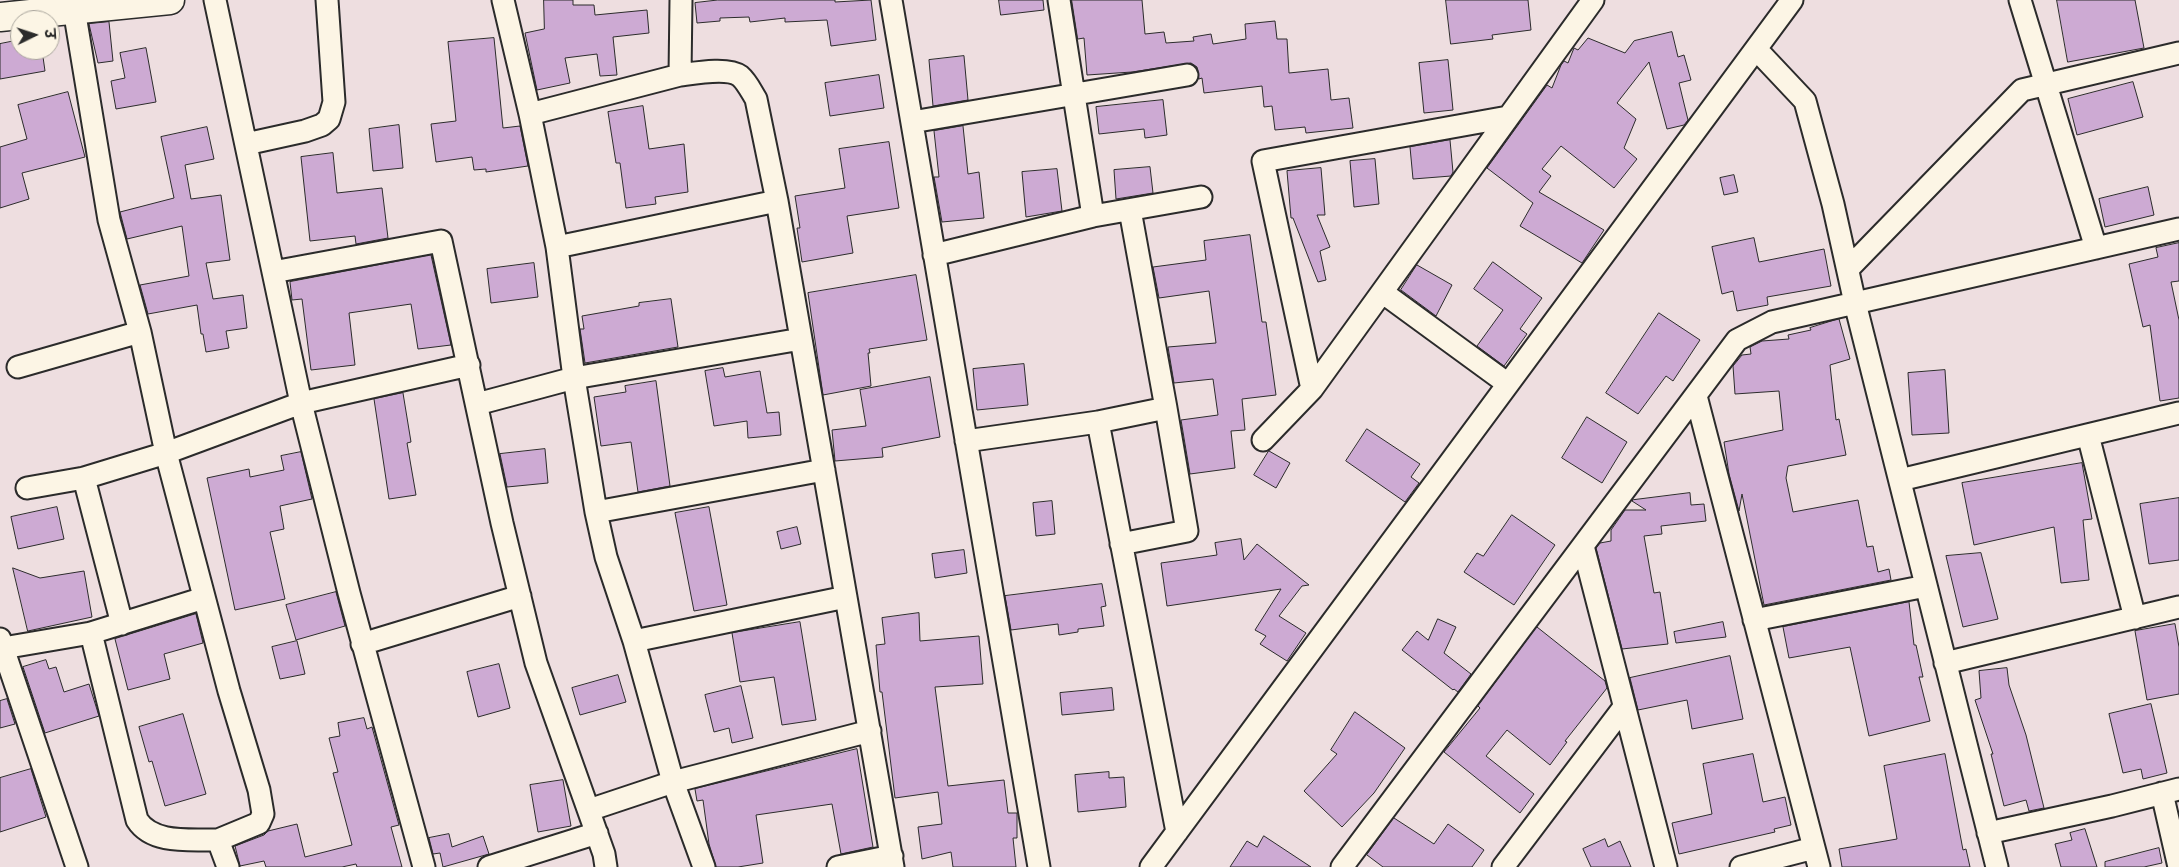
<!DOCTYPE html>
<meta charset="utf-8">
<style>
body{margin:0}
#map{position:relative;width:2179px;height:867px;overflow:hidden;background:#eedee0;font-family:Sriracha,"Playpen Sans Deva",sans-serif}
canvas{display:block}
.north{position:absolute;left:10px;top:10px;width:50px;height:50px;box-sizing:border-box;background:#fcf5e5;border:1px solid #a8a49b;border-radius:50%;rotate:86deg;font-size:14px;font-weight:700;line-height:20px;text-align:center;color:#2b2b2b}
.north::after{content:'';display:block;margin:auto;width:18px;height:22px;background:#2b2b2b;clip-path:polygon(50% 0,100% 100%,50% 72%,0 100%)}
</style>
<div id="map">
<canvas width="2179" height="867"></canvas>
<div class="north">उ</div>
</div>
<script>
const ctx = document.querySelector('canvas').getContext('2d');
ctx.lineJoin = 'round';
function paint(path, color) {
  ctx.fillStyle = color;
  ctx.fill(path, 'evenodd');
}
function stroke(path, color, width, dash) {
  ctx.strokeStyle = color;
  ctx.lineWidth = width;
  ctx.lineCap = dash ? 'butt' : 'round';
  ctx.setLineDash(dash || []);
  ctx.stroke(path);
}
const building = new Path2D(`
 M 544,0 L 573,0 L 573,5 L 594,5 L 595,15 L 647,10 L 649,33 L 613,37 L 617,75 L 600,76 L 597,54 L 565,58 L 570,83 L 537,90 L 525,33 L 544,29 Z
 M 718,0 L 835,0 L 835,2 L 871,0 L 876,40 L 831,46 L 827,20 L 785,22 L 785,18 L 750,22 L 749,17 L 720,18 L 720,21 L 697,23 L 695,3 Z
 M 999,0 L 1043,0 L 1044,10 L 1001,15 Z
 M 1072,0 L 1142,0 L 1145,34 L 1164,32 L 1166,43 L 1194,41 L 1193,37 L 1211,34 L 1213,44 L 1246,39 L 1245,24 L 1275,21 L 1277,39 L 1287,39 L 1289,73 L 1328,69 L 1331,100 L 1349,98 L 1353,128 L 1306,133 L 1305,127 L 1275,130 L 1272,106 L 1264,107 L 1262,86 L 1204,93 L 1202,78 L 1199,79 L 1197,67 L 1191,63 L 1132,72 L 1087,75 L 1084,38 L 1078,39 Z
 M 1446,0 L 1528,0 L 1531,30 L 1492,35 L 1493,39 L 1451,44 Z
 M 2057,0 L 2135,0 L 2144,48 L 2068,62 Z
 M 109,22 L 113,61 L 98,63 L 89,24 Z
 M 1672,32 L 1678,57 L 1684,55 L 1691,80 L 1679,83 L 1688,120 L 1684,125 L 1667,129 L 1649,62 L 1617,103 L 1636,119 L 1624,148 L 1637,159 L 1614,188 L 1561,146 L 1542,169 L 1551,176 L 1539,192 L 1604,230 L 1582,263 L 1520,226 L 1533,203 L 1487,168 L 1547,85 L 1552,88 L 1561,65 L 1564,61 L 1568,63 L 1574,48 L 1578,50 L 1588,38 L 1625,53 L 1634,41 Z
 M 494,38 L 503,128 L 520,126 L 528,166 L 486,172 L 486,169 L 474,170 L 472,157 L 436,162 L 431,124 L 456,121 L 448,42 Z
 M 20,40 L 20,50 L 42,50 L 45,71 L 0,79 L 0,44 Z
 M 146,48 L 156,102 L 116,109 L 111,81 L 125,78 L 120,53 Z
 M 964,56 L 968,100 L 933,106 L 929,60 Z
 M 1448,60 L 1453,110 L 1424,113 L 1419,63 Z
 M 879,75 L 884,108 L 830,116 L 825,83 Z
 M 2133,82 L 2143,117 L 2077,135 L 2068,99 Z
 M 68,92 L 85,157 L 22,173 L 29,199 L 0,208 L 0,147 L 27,139 L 18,105 Z
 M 1163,100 L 1167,135 L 1145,138 L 1144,129 L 1099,134 L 1096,107 Z
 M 643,106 L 649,149 L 684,144 L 688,192 L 655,197 L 656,204 L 626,208 L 620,163 L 616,163 L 608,112 Z
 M 399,125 L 403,168 L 373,171 L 369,129 Z
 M 963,126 L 968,174 L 979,172 L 984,218 L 942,222 L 934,177 L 939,177 L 934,131 Z
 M 207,127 L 214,159 L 185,165 L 191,199 L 221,195 L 230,260 L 206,263 L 213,299 L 243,295 L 247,328 L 226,331 L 229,348 L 206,352 L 203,334 L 201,334 L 197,305 L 148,314 L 140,285 L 189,276 L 182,226 L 127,239 L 120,212 L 174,198 L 161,137 Z
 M 1450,140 L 1453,172 L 1451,176 L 1413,179 L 1410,147 Z
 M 889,142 L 899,208 L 847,216 L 853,253 L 802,262 L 797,228 L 800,228 L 795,196 L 845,188 L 839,149 Z
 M 333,153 L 337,193 L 382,188 L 388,238 L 356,244 L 355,236 L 310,241 L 301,157 Z
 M 1375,159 L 1379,204 L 1354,207 L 1350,161 Z
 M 1150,167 L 1153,193 L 1116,199 L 1114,170 Z
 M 1321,168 L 1325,215 L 1317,215 L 1330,247 L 1320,251 L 1326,280 L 1318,282 L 1293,218 L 1291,218 L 1287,171 Z
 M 1057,169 L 1062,211 L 1026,217 L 1022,172 Z
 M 1734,175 L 1738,192 L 1724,195 L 1720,178 Z
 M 2148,187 L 2154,215 L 2105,227 L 2099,199 Z
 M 1250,235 L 1262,322 L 1266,322 L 1276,395 L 1242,399 L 1245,430 L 1231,431 L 1235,468 L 1190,474 L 1181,420 L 1218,415 L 1213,379 L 1174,383 L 1168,347 L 1216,343 L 1209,291 L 1159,298 L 1153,267 L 1206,260 L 1204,241 Z
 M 1754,238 L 1759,262 L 1824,249 L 1831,286 L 1767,297 L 1768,305 L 1737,311 L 1733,291 L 1722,294 L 1712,247 Z
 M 2179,243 L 2179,281 L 2171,282 L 2179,320 L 2179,398 L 2160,401 L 2150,325 L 2143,327 L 2129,264 L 2158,257 L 2156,248 Z
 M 431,255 L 451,345 L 418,349 L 411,304 L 349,313 L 355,365 L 311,370 L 302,299 L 292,300 L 290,282 Z
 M 1493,262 L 1542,298 L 1520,329 L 1527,334 L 1504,366 L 1477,346 L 1503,310 L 1474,289 Z
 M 534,263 L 538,297 L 491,303 L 487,269 Z
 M 1417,265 L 1452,285 L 1436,316 L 1401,290 Z
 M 916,275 L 927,340 L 869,349 L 870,353 L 868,353 L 871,386 L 823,395 L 808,293 Z
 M 671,299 L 678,347 L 585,363 L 580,329 L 584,329 L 582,316 L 639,306 L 639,303 Z
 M 1659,313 L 1700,340 L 1673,381 L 1666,376 L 1638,414 L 1606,393 Z
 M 1839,319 L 1850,359 L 1830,365 L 1836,420 L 1839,419 L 1846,455 L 1788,466 L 1786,478 L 1793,512 L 1858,500 L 1867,547 L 1873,546 L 1878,572 L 1889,569 L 1891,580 L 1764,605 L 1742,494 L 1739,511 L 1729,474 L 1724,442 L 1783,430 L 1779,391 L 1735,394 L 1733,366 L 1742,355 L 1751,354 L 1750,347 L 1762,341 L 1789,339 L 1788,335 L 1811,330 L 1810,328 Z
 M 1024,364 L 1028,405 L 977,410 L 973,369 Z
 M 723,368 L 725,377 L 760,371 L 767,413 L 779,412 L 781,435 L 748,438 L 747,421 L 714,426 L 705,371 Z
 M 1945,370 L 1949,433 L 1912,435 L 1908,373 Z
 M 930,377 L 940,437 L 882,448 L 883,457 L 835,461 L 832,430 L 866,426 L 860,390 Z
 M 656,381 L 670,486 L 638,492 L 631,442 L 601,446 L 594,397 L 626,392 L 625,386 Z
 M 403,393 L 411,442 L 407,443 L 416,495 L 389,499 L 374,399 Z
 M 1587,417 L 1627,442 L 1602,483 L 1562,458 Z
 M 1367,429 L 1420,464 L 1411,477 L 1419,483 L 1405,502 L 1346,461 Z
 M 545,449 L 548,483 L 507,487 L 500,454 Z
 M 1269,451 L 1290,463 L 1276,488 L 1254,475 Z
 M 301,452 L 312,499 L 280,506 L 284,529 L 270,532 L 285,599 L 235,610 L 207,478 L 249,469 L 250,477 L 284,470 L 281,456 Z
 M 2082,463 L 2092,519 L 2083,520 L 2089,580 L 2061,583 L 2054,527 L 1974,545 L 1962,483 Z
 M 1690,493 L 1691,505 L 1704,504 L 1706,521 L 1661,526 L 1662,534 L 1644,536 L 1654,593 L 1660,592 L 1668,644 L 1622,649 L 1596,548 L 1600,543 L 1611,541 L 1611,530 L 1625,510 L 1646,510 L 1632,501 L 1633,500 Z
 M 2179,498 L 2179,560 L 2149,564 L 2140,504 Z
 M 1052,501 L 1055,534 L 1036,536 L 1033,503 Z
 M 57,507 L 64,539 L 18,549 L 11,517 Z
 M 709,507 L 727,605 L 694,611 L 675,513 Z
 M 1512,515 L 1555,545 L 1514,605 L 1464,572 L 1477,553 L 1483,556 Z
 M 797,527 L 801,544 L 781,549 L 777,532 Z
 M 1241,539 L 1244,560 L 1257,544 L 1309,585 L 1302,586 L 1279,616 L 1306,633 L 1287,661 L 1260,644 L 1266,636 L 1255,630 L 1281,589 L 1167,606 L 1161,563 L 1217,555 L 1215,543 Z
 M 964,550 L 967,573 L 935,578 L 932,554 Z
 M 1981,553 L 1998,619 L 1963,627 L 1946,556 Z
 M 13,568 L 40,578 L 84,571 L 92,617 L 28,631 Z
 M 1102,584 L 1106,606 L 1101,607 L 1104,626 L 1078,629 L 1078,632 L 1059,635 L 1058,624 L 1011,630 L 1005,596 Z
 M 336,592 L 345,626 L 296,640 L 286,605 Z
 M 1909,602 L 1914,645 L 1916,645 L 1923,677 L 1919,677 L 1930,721 L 1869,736 L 1850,647 L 1789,658 L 1783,627 Z
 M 919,613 L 920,641 L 979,636 L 983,684 L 935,687 L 948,786 L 1004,780 L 1008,813 L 1017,813 L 1017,838 L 1013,838 L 1016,867 L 953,867 L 951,852 L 922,859 L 918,827 L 942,824 L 938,792 L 895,798 L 882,692 L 880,692 L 876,645 L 885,644 L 882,618 Z
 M 196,614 L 203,643 L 164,654 L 170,679 L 128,690 L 115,639 Z
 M 1438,619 L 1456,627 L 1444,653 L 1471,674 L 1458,692 L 1454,689 L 1453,690 L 1402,650 L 1417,631 L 1428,640 Z
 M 800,622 L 816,720 L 782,725 L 774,677 L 740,682 L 732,633 Z
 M 1723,622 L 1726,637 L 1676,643 L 1674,632 Z
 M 2175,624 L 2179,647 L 2179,694 L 2147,700 L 2135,631 Z
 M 1537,627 L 1605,681 L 1607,688 L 1565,741 L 1567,742 L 1550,765 L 1507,730 L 1486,756 L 1534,794 L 1520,813 L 1444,752 L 1480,708 L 1478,706 Z
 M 297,641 L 305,674 L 280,679 L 272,647 Z
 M 1730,656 L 1743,719 L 1692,729 L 1687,700 L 1638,710 L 1630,678 Z
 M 46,660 L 49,669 L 56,667 L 64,692 L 89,684 L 99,716 L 45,733 L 23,667 Z
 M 499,664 L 510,708 L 478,717 L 467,672 Z
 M 2007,668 L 2009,685 L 2026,735 L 2044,808 L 2029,811 L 2026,800 L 2004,806 L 1991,754 L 1993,754 L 1975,700 L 1981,698 L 1979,671 Z
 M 618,675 L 626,702 L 580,715 L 572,688 Z
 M 741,686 L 753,738 L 732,743 L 729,728 L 714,732 L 705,695 Z
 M 1112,688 L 1114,710 L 1062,715 L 1060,693 Z
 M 7,699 L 15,724 L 0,728 L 0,701 Z
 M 2151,704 L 2167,773 L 2143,779 L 2141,769 L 2123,773 L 2109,714 Z
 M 1355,712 L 1405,748 L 1374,793 L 1342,827 L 1304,791 L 1337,754 L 1331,750 Z
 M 183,714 L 206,794 L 165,806 L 152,761 L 149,762 L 139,727 Z
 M 364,718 L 367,729 L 372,727 L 399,825 L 391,827 L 402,867 L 357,867 L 356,864 L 342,867 L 266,867 L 264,861 L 240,866 L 235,846 L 264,835 L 268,831 L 297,824 L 305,857 L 352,845 L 333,773 L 338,772 L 329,738 L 340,736 L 338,723 Z
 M 857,749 L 873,847 L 841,854 L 832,804 L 756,815 L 763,863 L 738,867 L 716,867 L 709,844 L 703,800 L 697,801 L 695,789 Z
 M 1753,754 L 1763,802 L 1785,797 L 1791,825 L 1774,829 L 1775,832 L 1679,854 L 1672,823 L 1712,814 L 1703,764 Z
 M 1945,754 L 1963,850 L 1966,849 L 1970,867 L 1842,867 L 1839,849 L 1897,839 L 1884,766 Z
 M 31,769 L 46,817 L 0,832 L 0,778 Z
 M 1109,772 L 1109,778 L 1124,777 L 1126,807 L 1078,812 L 1075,775 Z
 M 563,780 L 571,826 L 538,832 L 530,785 Z
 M 1394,818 L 1434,844 L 1448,824 L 1484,850 L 1472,867 L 1383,867 L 1367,855 Z
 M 2085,829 L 2097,867 L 2061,867 L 2055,844 L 2072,840 L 2070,833 Z
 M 449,834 L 452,847 L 483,836 L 489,854 L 443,867 L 440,853 L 433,854 L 429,838 Z
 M 1264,836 L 1311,867 L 1230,867 L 1247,841 L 1257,847 Z
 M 1605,839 L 1608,847 L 1620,841 L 1631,867 L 1591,867 L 1583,849 Z
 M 2159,848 L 2162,863 L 2144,867 L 2105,867 L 2105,862 Z`);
const minor = new Path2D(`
 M 215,0 L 301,403 L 349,593 L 424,867
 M 503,0 L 530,114 L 557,247 L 574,378 L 596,512 L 606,557 L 634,641 L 673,782 L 704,867
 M 681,0 L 680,75 C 695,73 728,67 740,76 C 747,82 751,91 756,99 L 777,201 L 893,867
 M 891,0 L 1039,867
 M 1059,0 L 1093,216 L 1201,197
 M 2020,0 L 2096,248
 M 74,9 L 109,220 L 140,332 L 166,453 L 229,691 L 259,790 L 263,814 L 259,823 L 218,840 L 228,867
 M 1756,49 L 1805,101 L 1833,204 L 1855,303 L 1997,867
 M 530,114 L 680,75
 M 1508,117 L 1263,161 L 1312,389 L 1593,0
 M 912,122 L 1187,75
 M 246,144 L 305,131 L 322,125 L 329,119 L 334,102 L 327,0
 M 557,247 L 777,201
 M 934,255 L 1093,216
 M 1848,269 L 2022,90 L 2179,53
 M 273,272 L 441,241 L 502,523 L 536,663 L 604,854 L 606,867
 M 1382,292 L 1508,384
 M 18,367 L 140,332
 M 1696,396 L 1819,867
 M 477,404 L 574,378 L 801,339
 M 1098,422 L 1177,832
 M 2088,435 L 2135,618
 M 1263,440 L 1312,389
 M 966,441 L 1098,422 L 1166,408 L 1130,210
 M 84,478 L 122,624
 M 1900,480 L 2179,413
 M 27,488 L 84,478 L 166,453 L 301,403 L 469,365
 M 596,512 L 824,470
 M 1121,544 L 1187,531 L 1166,408
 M 1583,546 L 1666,867
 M 1754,620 L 1926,586
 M 91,633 L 137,820 C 153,845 192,839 218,840
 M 0,639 L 77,867
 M 634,641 L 846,597
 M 362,644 L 520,596
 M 3,648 L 91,633 L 204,598
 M 1945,663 L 2179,607
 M 2162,793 L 2179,867
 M 589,810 L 673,782 L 870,731
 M 1988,833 L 2112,806 L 2179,789
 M 489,867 L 597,833
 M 838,867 L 892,856
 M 1151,867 L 1792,0
 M 1342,867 L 1737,340 L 1772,322 L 2179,229
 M 1503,867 L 1624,707
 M 1741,867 L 1814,848`);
const tertiary = new Path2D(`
 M 0,17 L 170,0`);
paint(building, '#cdaad3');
stroke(building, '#2b2b2b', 1);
stroke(minor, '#2b2b2b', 25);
stroke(tertiary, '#2b2b2b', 31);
stroke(minor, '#fcf5e5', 21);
stroke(tertiary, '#fcf5e5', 28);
</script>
